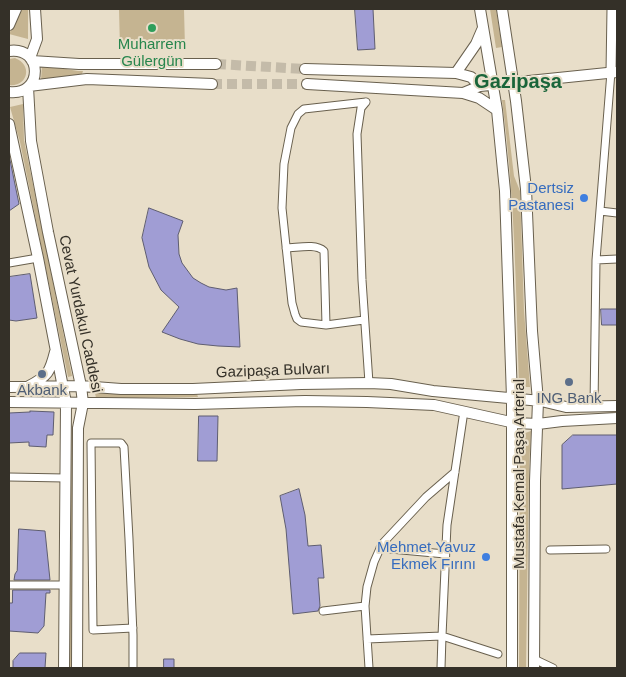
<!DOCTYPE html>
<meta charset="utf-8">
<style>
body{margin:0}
#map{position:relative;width:626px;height:677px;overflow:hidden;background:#e8dec9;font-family:Helvetica,sans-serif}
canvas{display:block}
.frame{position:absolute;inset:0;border:10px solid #343028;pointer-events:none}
</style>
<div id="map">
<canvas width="626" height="677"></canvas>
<div class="frame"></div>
</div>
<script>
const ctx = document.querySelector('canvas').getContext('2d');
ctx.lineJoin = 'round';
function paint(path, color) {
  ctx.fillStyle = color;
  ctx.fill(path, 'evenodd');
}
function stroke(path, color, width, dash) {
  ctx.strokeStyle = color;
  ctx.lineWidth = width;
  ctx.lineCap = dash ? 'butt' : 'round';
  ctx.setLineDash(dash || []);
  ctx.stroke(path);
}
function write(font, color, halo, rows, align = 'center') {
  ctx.font = font + ' Helvetica,sans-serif';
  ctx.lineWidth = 4;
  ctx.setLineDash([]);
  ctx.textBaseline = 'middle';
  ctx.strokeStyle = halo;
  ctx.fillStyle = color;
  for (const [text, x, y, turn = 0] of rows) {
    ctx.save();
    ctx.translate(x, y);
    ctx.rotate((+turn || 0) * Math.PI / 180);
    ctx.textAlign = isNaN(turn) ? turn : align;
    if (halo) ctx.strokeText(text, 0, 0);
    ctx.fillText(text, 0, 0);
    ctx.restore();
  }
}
const green = new Path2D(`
 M 21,9 L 28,9 L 28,39 L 9,34 Z
 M 119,9 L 184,9 L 185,48 L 120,49 Z
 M 490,9 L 496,9 L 502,47 L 496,48 Z
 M 15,58 C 33,65 28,87 9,85 L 9,59 Z
 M 42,65 L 78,71 L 83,71 L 82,74 L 41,80 Z
 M 502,100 L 505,100 L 514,176 L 520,191 L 524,311 L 530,387 L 519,387 C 516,291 515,195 502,100 Z
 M 23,104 L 24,140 L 72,376 L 68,377 L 20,142 L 10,107 Z
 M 95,393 L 197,394 L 198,397 L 96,398 Z
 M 72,426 L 74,426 L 71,668 L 69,668 Z
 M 531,431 L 529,468 L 526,668 L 519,668 L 520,432 L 525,433 Z`);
const building = new Path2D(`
 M 355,9 L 373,9 L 375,49 L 358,50 Z
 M 9,155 L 19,204 L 9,211 Z
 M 149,208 L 183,221 L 178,235 L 179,254 L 182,263 L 193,278 L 201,283 L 209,287 L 226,290 L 237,288 L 240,347 L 218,346 L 198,344 L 180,339 L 162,332 L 179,307 L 161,290 L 149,267 L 142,238 Z
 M 30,274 L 37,318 L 16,321 L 9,320 L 9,277 Z
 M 601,309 L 617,309 L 617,325 L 602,325 Z
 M 30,411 L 54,412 L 53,435 L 47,435 L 46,447 L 29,446 L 29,442 L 9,443 L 9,413 L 30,412 Z
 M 199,416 L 218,416 L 217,461 L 198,461 Z
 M 573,435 L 617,435 L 617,484 L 562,489 L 562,445 Z
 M 299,489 L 305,515 L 308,546 L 321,545 L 324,578 L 318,578 L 320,606 L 318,611 L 293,614 L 286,529 L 280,496 Z
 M 19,529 L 45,531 L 50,580 L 14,580 L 15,574 L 17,571 Z
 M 13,590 L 50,590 L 50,593 L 46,593 L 44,626 L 38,633 L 9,631 L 9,603 L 12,603 Z
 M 20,653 L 46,653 L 45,668 L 13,668 L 13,661 Z
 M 164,659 L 174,659 L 174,668 L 164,668 Z`);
const secondaryTunnel = new Path2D(`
 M 216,64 L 305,69
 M 212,84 L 307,84`);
const minor = new Path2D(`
 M 366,102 L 361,108 L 357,134 L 362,280 L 369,383
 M 600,211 L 617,213
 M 286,248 C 297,248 315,243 324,251 L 326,325
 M 596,260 L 617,259
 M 9,263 L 38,258
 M 364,320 L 326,325 L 301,322 L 297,319 L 295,314 L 292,303 L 282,208 L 284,164 L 291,128 L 298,114 L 304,109 L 366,102
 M 594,407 L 596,260 L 611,72
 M 9,477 L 65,478
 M 380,548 L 445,554
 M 550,550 L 606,549
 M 9,585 L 65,585
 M 323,611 L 365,606
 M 133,628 L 93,630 L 91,443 L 121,443 L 124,447 L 129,539 L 133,635 L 133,668
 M 367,639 L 442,636 L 498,654
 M 534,659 L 553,668
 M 369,668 L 365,606 L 367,587 L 374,562 L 382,544 L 426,497 L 455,472
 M 441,668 L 442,636 L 447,525 L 464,411`);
const tertiary = new Path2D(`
 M 611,72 L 612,9`);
const secondary = new Path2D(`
 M 480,9 L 497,110 L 505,191 L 512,398 L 512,668
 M 502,9 L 516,101 L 526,189 L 532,331 L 538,401 L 535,481 L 534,668
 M 9,25 L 16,9
 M 9,51 C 43,46 44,96 9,92
 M 30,58 L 37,39 L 35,9
 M 32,61 L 79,64 L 216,64
 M 305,69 L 456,73 L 471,77 L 480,86
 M 456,73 L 476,44 L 482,30
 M 307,84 L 463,93 L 480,86 L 617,72
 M 29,86 L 87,79 L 212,84
 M 28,87 L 31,141 L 48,232 L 81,386 L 83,403 L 78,428 L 77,668
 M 463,93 L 479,98 L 497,110
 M 9,124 L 38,258 L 66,403 L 64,668
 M 29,386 C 48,376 50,372 55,352
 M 9,387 L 81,386 L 121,389 L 193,389 L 301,384 L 369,383 L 391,384 L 433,391 L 541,401 L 566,407 L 617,406
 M 9,402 L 195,404 L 305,401 L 367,402 L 434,405 L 515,423 L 538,424 L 562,421 L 617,418`);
const markers = [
 [152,28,5,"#2e9e5b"],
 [584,198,5,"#3f7fe0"],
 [42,374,5,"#5c6f8a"],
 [569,382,5,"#5c6f8a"],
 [486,557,5,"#3f7fe0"]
];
const leisureNames = [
 ["Muharrem",152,45],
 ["Gülergün",152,62]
];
const shopNames = [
 ["Dertsiz",574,189],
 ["Pastanesi",574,206],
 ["Mehmet Yavuz",476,548],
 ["Ekmek Fırını",476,565]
];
const streetNames = [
 ["Cevat Yurdakul Caddesi",80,314,78],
 ["Gazipaşa Bulvarı",273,371,-2],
 ["Mustafa Kemal Paşa Arterial",520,474,-90]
];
const serviceNames = [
 ["Akbank",42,391],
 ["ING Bank",569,399]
];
const districtNames = [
 ["Gazipaşa",518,82]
];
paint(green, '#c5b491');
paint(building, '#a09dd4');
stroke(building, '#5e5d70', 1);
stroke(secondaryTunnel, '#c4bba9', 10, [10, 5]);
stroke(minor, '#69604e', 9);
stroke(tertiary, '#69604e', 11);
stroke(secondary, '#69604e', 12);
stroke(minor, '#fff', 7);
stroke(tertiary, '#fff', 9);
stroke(secondary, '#fff', 10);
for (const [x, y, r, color] of markers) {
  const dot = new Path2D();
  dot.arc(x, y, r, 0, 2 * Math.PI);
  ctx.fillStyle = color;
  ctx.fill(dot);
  stroke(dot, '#e8dec9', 2);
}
write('15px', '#27864d', '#e8dec9', leisureNames);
write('15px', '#366cbe', '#e8dec9', shopNames, 'right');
write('15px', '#343028', '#e8dec9', streetNames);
write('15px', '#4e5e75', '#e8dec9', serviceNames);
write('bold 20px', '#1a653a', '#e8dec9', districtNames);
</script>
